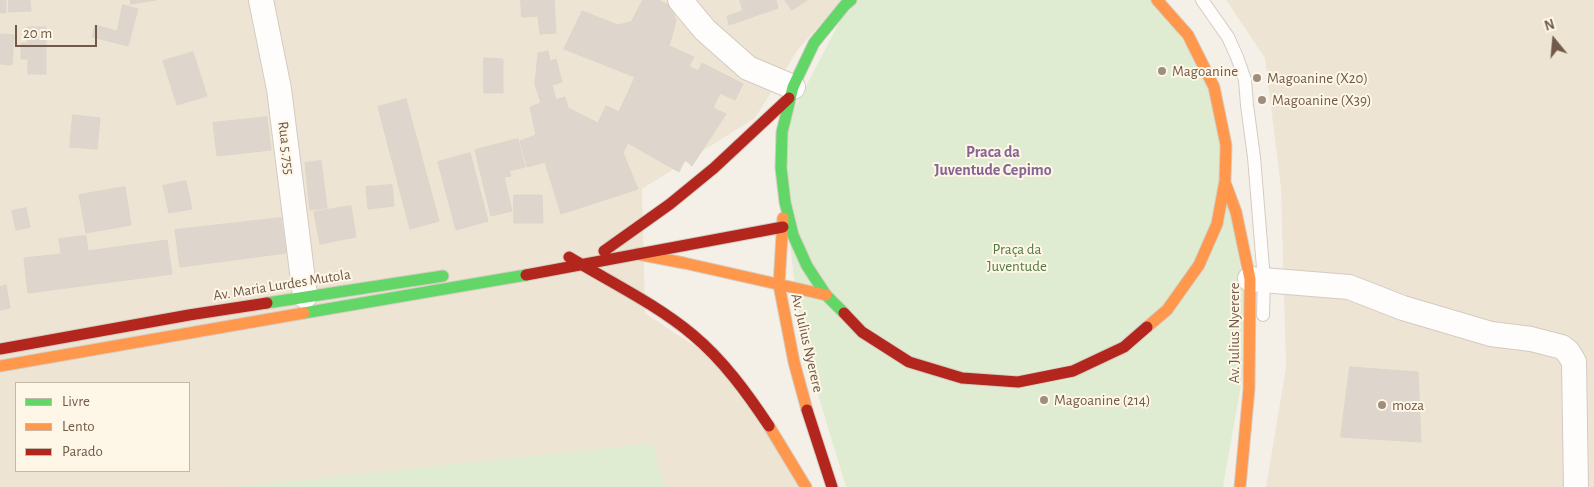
<!DOCTYPE html>
<meta charset="utf-8">
<style>
body{margin:0}
#map{position:relative;width:1594px;height:487px;overflow:hidden;background:#f5f0e7;font-family:"Alegreya Sans",sans-serif}
canvas{display:block}
.legend{position:absolute;left:15px;top:382px;width:175px;height:90px;box-sizing:border-box;background:#fef6e6;border:1px solid #c6b8a7;margin:0;padding:6px 9px;list-style:none;font-size:15px;color:#715a49}
.legend li{display:flex;align-items:center;gap:10px;height:25px}
.legend b{width:25px;border:1px solid #c6b8a7}
.north{position:absolute;left:1529px;top:15px;width:50px;height:50px;-webkit-text-stroke:4px #fef6e6;paint-order:stroke;rotate:343deg;font-size:14px;font-weight:700;line-height:20px;text-align:center;color:#715a49}
.north::after{content:'';display:block;margin:auto;width:18px;height:22px;background:#715a49;clip-path:polygon(50% 0,100% 100%,50% 72%,0 100%)}
.scale{position:absolute;left:15px;top:25px;width:82px;height:22px;box-sizing:border-box;border:2px solid #715a49;border-top:0;padding-left:6px;font-size:15px;line-height:18px;white-space:nowrap;color:#715a49;-webkit-text-stroke:4px #fef6e6;paint-order:stroke}
</style>
<div id="map">
<canvas width="1594" height="487"></canvas>
<ul class="legend">
<li><b style="height:6px;background:#63d668"></b>Livre</li>
<li><b style="height:6px;background:#ff974d"></b>Lento</li>
<li><b style="height:6px;background:#b3261e"></b>Parado</li>
</ul>
<div class="north">N</div>
<div class="scale">20 m</div>
</div>
<script>
const ctx = document.querySelector('canvas').getContext('2d');
ctx.lineJoin = 'round';
function paint(path, color) {
  ctx.fillStyle = color;
  ctx.fill(path, 'evenodd');
}
function stroke(path, color, width, dash) {
  ctx.strokeStyle = color;
  ctx.lineWidth = width;
  ctx.lineCap = dash ? 'butt' : 'round';
  ctx.setLineDash(dash || []);
  ctx.stroke(path);
}
function write(font, color, halo, rows, align = 'center') {
  ctx.font = font + ' "Alegreya Sans",sans-serif';
  ctx.lineWidth = 4;
  ctx.setLineDash([]);
  ctx.textBaseline = 'middle';
  ctx.strokeStyle = halo;
  ctx.fillStyle = color;
  for (const [text, x, y, turn = 0] of rows) {
    ctx.save();
    ctx.translate(x, y);
    ctx.rotate((+turn || 0) * Math.PI / 180);
    ctx.textAlign = isNaN(turn) ? turn : align;
    if (halo) ctx.strokeText(text, 0, 0);
    ctx.fillText(text, 0, 0);
    ctx.restore();
  }
}
const residential = new Path2D(`
 M 0,0 L 843,0 L 799,48 L 755,118 L 642,189 L 645,313 L 744,379 L 803,487 L 0,487 ZM 16,383 L 189,383 L 189,471 L 16,471 Z
 M 1226,0 L 1594,0 L 1594,487 L 1266,487 L 1286,367 L 1281,188 L 1265,58 Z`);
const green = new Path2D(`
 M 851,0 L 1157,0 L 1214,87 L 1250,334 L 1223,487 L 846,487 L 819,398 L 797,303 L 785,202 L 782,132 Z
 M 652,443 L 665,487 L 238,487 Z`);
const building = new Path2D(`
 M 0,0 L 6,0 L 6,13 L 0,13 Z
 M 9,0 L 30,0 L 31,11 L 9,12 Z
 M 131,0 L 156,0 L 131,4 Z
 M 521,0 L 554,0 L 556,33 L 540,34 L 538,16 L 522,17 Z
 M 643,0 L 658,0 L 671,6 L 676,21 L 669,46 L 694,57 L 689,66 L 698,71 L 702,63 L 743,84 L 735,100 L 720,93 L 713,108 L 726,114 L 692,166 L 685,160 L 679,172 L 628,143 L 623,153 L 638,189 L 561,214 L 545,162 L 527,167 L 520,141 L 536,135 L 530,107 L 541,103 L 535,84 L 538,53 L 548,51 L 550,61 L 556,59 L 562,82 L 552,85 L 556,100 L 565,97 L 568,108 L 598,123 L 606,106 L 619,112 L 635,77 L 564,49 L 582,11 L 618,25 L 631,22 Z
 M 744,0 L 776,0 L 778,8 L 729,25 L 727,16 L 743,11 L 740,1 Z
 M 785,0 L 807,0 L 792,10 Z
 M 123,5 L 138,9 L 128,46 L 92,37 L 95,25 L 117,31 Z
 M 27,27 L 46,27 L 46,74 L 28,74 L 28,59 L 21,59 L 21,43 L 27,43 Z
 M 0,34 L 14,35 L 12,65 L 0,64 Z
 M 193,52 L 207,96 L 177,105 L 163,61 Z
 M 484,58 L 503,59 L 503,93 L 484,93 Z
 M 406,99 L 439,221 L 410,229 L 378,107 Z
 M 73,115 L 100,118 L 97,149 L 70,147 Z
 M 267,117 L 271,150 L 217,156 L 213,123 Z
 M 518,139 L 525,167 L 509,171 L 511,176 L 504,177 L 512,211 L 491,216 L 475,150 Z
 M 470,153 L 488,221 L 456,230 L 438,162 Z
 M 321,161 L 327,208 L 310,210 L 305,163 Z
 M 186,181 L 192,209 L 169,213 L 163,186 Z
 M 392,185 L 394,206 L 368,209 L 366,187 Z
 M 125,187 L 131,225 L 86,233 L 79,195 Z
 M 514,195 L 542,195 L 543,223 L 514,223 Z
 M 351,206 L 356,237 L 320,244 L 314,212 Z
 M 26,208 L 30,227 L 16,230 L 12,211 Z
 M 281,218 L 286,253 L 180,267 L 175,230 Z
 M 86,236 L 88,251 L 167,240 L 172,274 L 28,293 L 24,258 L 61,254 L 59,239 Z
 M 6,285 L 10,308 L 0,310 L 0,287 Z
 M 1350,367 L 1418,372 L 1421,442 L 1341,437 Z`);
const lane = new Path2D(`
 M 1202,0 L 1228,37 L 1237,57 L 1245,80 L 1247,105 L 1254,157 L 1264,280 L 1263,315`);
const street = new Path2D(`
 M 261,0 L 279,89 L 305,296
 M 680,0 L 705,30 L 748,68 L 793,87
 M 1250,279 L 1349,287 L 1403,308 L 1491,334 L 1531,339 L 1562,347 L 1568,352 L 1574,362 L 1576,487`);
const fast = new Path2D(`
 M 267,303 L 443,276
 M 304,313 L 526,275
 M 844,313 L 826,295 L 807,266 L 793,235 L 785,202 L 781,168 L 782,132 L 793,87 L 814,43 L 845,5 L 851,0`);
const slow = new Path2D(`
 M 1226,185 L 1236,212 L 1250,279 L 1249,389 L 1240,487
 M 783,218 L 779,285 L 794,362 L 807,410
 M 637,254 L 684,263 L 826,295
 M 1147,327 L 1167,310 L 1199,265 L 1217,224 L 1225,181 L 1226,145 L 1214,87 L 1188,35 L 1157,0
 M 0,366 L 304,313
 M 769,426 L 806,487`);
const jam = new Path2D(`
 M 604,251 L 670,204 L 714,168 L 789,98
 M 569,257 C 610,282 656,304 693,335 C 723,360 747,393 769,426
 M 526,275 L 783,227
 M 844,313 L 862,332 L 909,362 L 962,378 L 1018,382 L 1073,371 L 1124,347 L 1147,327
 M 0,349 L 189,315 L 267,303
 M 807,410 L 832,487`);
const markers = [
 [1162,71,5,"#9f8e80"],
 [1257,78,5,"#9f8e80"],
 [1262,100,5,"#9f8e80"],
 [1044,400,5,"#9f8e80"],
 [1382,405,5,"#9f8e80"]
];
const poiNames = [
 ["Magoanine",1172,71],
 ["Magoanine (X20)",1267,78],
 ["Magoanine (X39)",1272,100],
 ["Magoanine (214)",1054,400],
 ["moza",1392,405]
];
const streetNames = [
 ["Rua 5.755",286,148,83],
 ["Av. Maria Lurdes Mutola",282,285,-9],
 ["Av. Julius Nyerere",1234,333,-90],
 ["Av. Julius Nyerere",807,343,77]
];
const parkNames = [
 ["Praça da",1017,249],
 ["Juventude",1017,266]
];
const neighbourhoodNames = [
 ["Praca da",993,152],
 ["Juventude Cepimo",993,170]
];
paint(residential, '#eee4d4');
paint(green, '#e0ecd2');
paint(building, '#ded6cd');
stroke(building, '#ded4c9', 1);
stroke(lane, '#d3cbc2', 14);
stroke(street, '#d3cbc2', 26);
stroke(fast, '#d6cdc3', 13);
stroke(slow, '#d6cdc3', 13);
stroke(jam, '#d6cdc3', 13);
stroke(lane, '#fefdfb', 12);
stroke(street, '#fefdfb', 24);
stroke(fast, '#63d668', 11);
stroke(slow, '#ff974d', 11);
stroke(jam, '#b3261e', 11);
for (const [x, y, r, color] of markers) {
  const dot = new Path2D();
  dot.arc(x, y, r, 0, 2 * Math.PI);
  ctx.fillStyle = color;
  ctx.fill(dot);
  stroke(dot, '#fef6e6', 2);
}
write('15px', '#715a49', '#fef6e6', poiNames, 'left');
write('15px', '#715a49', '#fef6e6', streetNames);
write('15px', '#527c44', '#fef6e6', parkNames);
write('bold 16px', '#876494', '#fef6e6', neighbourhoodNames);
</script>
